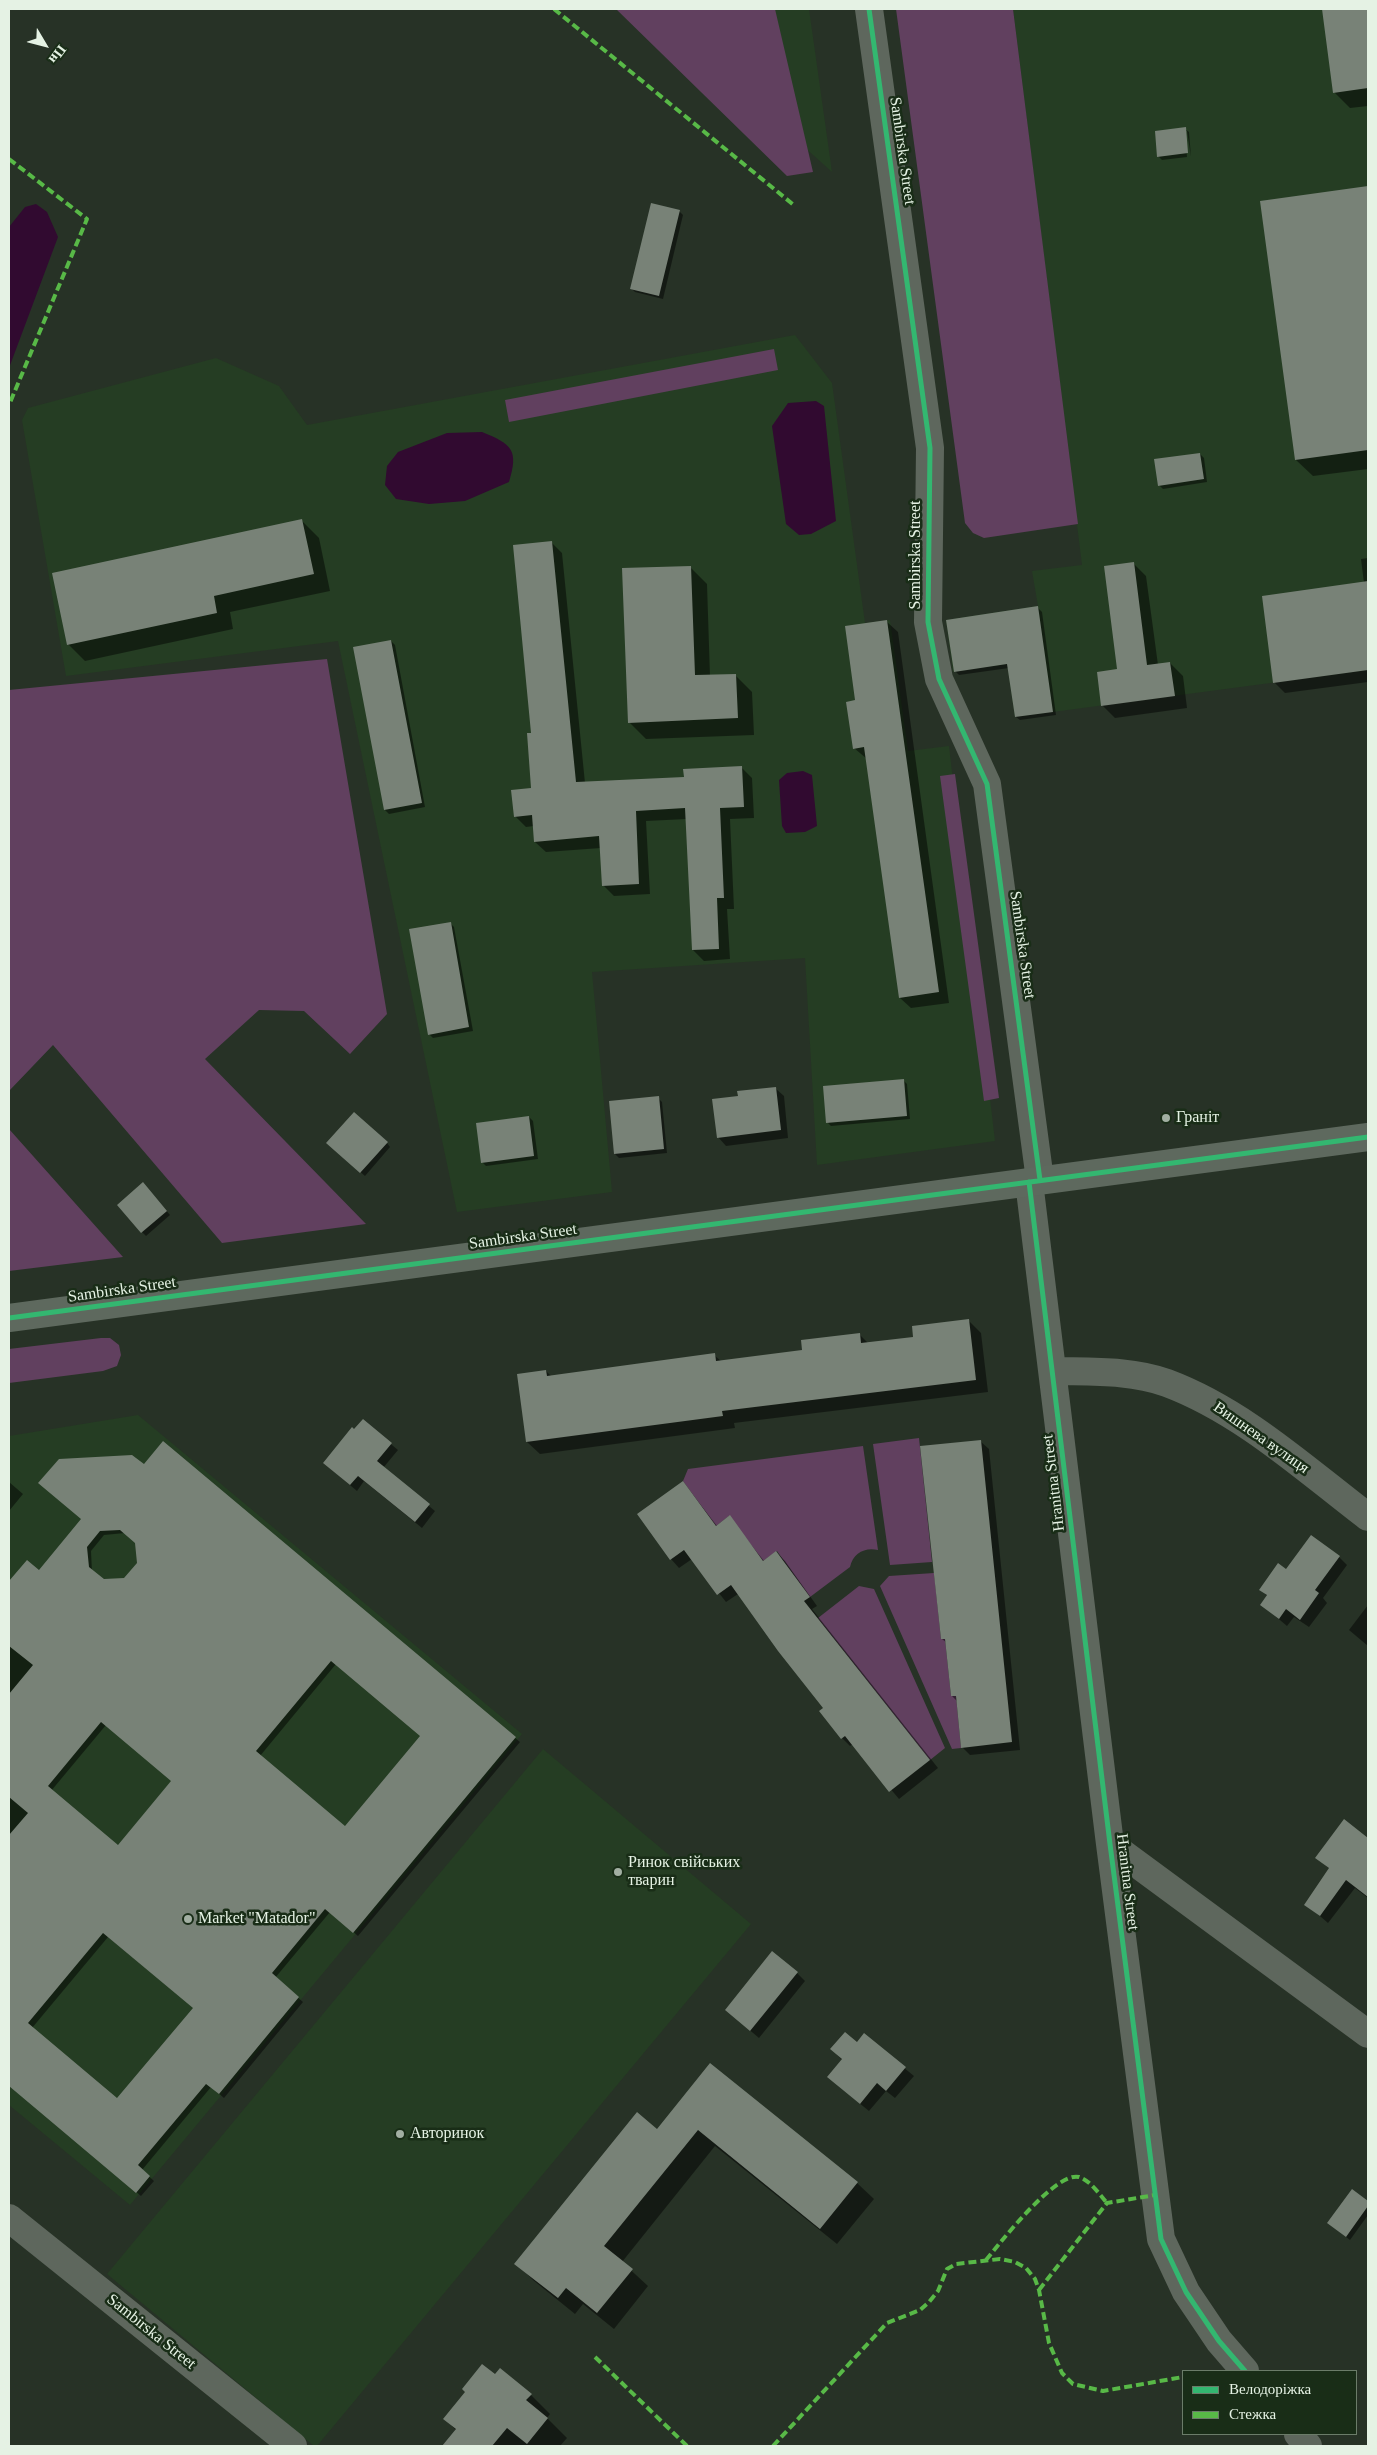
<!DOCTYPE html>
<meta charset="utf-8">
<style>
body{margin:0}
#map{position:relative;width:1377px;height:2455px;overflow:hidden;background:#273226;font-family:"Times New Roman",serif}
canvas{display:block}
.frame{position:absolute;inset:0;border:10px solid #e5f2e4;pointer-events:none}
.legend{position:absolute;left:1182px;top:2370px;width:175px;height:65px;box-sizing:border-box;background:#192d17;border:1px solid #6b7c69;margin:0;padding:6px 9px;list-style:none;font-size:15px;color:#e5f2e4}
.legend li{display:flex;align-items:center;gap:10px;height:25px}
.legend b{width:25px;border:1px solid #6b7c69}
.north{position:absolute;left:20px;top:20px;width:50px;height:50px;-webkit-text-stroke:4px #192d17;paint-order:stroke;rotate:127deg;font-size:14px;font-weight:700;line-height:20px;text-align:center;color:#e5f2e4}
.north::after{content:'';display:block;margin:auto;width:18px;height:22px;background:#e5f2e4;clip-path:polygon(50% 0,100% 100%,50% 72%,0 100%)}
</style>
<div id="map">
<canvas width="1377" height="2455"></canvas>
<div class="frame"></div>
<ul class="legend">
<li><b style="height:6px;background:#33b770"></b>Велодоріжка</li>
<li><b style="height:6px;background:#58b947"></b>Стежка</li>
</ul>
<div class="north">Пн</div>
</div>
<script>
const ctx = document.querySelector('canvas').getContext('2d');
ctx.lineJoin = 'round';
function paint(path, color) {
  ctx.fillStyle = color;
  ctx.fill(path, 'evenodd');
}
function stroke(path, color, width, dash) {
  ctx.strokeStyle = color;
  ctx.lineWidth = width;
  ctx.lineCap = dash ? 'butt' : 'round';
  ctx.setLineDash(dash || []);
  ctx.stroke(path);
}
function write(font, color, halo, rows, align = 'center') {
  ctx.font = font + ' "Times New Roman",serif';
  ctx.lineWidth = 5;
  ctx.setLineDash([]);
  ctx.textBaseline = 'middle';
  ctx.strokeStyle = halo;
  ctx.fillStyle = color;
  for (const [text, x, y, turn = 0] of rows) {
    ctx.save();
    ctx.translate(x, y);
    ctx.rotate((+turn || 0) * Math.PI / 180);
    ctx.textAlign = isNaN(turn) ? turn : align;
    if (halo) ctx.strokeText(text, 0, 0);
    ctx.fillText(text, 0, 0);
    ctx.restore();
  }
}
const built = new Path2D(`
 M 651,9 L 809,9 L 832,172 Z
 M 1013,9 L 1368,9 L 1368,670 L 1015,717 L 1007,664 L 953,672 L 946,620 L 1038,606 L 1032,571 L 1082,565 Z
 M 795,335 L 832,383 L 865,623 L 890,620 L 908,751 L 949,746 L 995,1141 L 817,1165 L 805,958 L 592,972 L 612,1192 L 457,1212 L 338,641 L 66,676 L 22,420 L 28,408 L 216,358 L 279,386 L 307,425 Z
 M 138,1415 L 522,1734 L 130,2205 L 9,2105 L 9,1436 Z
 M 543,1749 L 751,1924 L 317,2446 L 314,2446 L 107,2274 Z`);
const green = new Path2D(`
 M 616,9 L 775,9 L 813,172 L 787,176 Z
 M 896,9 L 1013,9 L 1078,524 L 984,538 L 973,533 L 965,523 Z
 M 774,349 L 778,370 L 509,422 L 505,400 Z
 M 327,659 L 387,1014 L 350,1054 L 304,1011 L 259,1010 L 205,1059 L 366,1224 L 222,1243 L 53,1045 L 9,1091 L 9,690 Z
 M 955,774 L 999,1098 L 984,1101 L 940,776 Z
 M 9,1129 L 123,1257 L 9,1271 Z
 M 101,1338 L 110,1338 L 119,1345 L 121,1355 L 117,1366 L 103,1371 L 9,1383 L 9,1349 Z
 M 919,1438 L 932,1562 L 890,1565 L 873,1444 Z
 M 863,1446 L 878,1550 C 865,1547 853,1553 850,1567 L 810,1597 L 777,1551 L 763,1561 L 729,1516 L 716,1526 L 683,1481 L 688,1469 Z
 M 934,1573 L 941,1639 L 945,1639 L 951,1696 L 956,1696 L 961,1748 L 952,1749 L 880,1586 L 889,1576 Z
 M 859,1586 L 874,1589 L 945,1748 L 930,1760 L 818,1618 Z`);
const water = new Path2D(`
 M 36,204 L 47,212 L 58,237 L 9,368 L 9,227 L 25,207 Z
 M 816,401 L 824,406 L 836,521 L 811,534 L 799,535 L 786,524 L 772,426 L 788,403 Z
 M 482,432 C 512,444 519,450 509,482 L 465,501 L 429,504 L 396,499 L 385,485 L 387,466 L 398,452 L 447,433 Z
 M 803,771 L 812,775 L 817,826 L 805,832 L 786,833 L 782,826 L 779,780 L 787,773 Z`);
const shadow = new Path2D(`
 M 1323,9 L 1368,9 L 1368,106 L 1350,108 L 1334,92 Z
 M 1185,129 L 1189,132 L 1191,157 L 1187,131 L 1185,131 L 1187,157 L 1162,160 L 1158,156 Z
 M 1368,187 L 1368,469 L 1313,476 L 1296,460 L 1262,202 Z
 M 679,211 L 683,215 L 663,299 L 635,292 L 631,288 Z
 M 1200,454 L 1204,458 L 1207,482 L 1163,489 L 1159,485 Z
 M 302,521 L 319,538 L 330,591 L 230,612 L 233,629 L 85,661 L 68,644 Z
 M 552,543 L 562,553 L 585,783 L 685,778 L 741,767 L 752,778 L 754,818 L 730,819 L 734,909 L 727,909 L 730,959 L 704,961 L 693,950 L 687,819 L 646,821 L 650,894 L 614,896 L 603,885 L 601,848 L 546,852 L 535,842 L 534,826 L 526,827 L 515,816 L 533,789 L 533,734 Z
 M 1368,558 L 1368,682 L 1285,693 L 1274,682 L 1364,583 L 1361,559 Z
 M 1133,563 L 1146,576 L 1158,665 L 1170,663 L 1183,676 L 1187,708 L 1115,718 L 1102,705 L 1119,670 Z
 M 690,567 L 707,584 L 710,676 L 735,675 L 752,692 L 754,735 L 646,739 L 629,722 Z
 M 1038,608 L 1042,612 L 1056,715 L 1020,720 L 1016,717 L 1009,668 L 959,675 L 955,671 Z
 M 887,622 L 898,632 L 949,1003 L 911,1008 L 900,998 L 867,759 L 854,748 Z
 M 391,641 L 395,645 L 425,807 L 389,814 L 385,810 Z
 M 450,923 L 454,927 L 473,1031 L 433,1038 L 429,1034 Z
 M 903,1080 L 907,1084 L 910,1119 L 831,1126 L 828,1123 Z
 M 775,1088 L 784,1096 L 788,1138 L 726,1146 L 718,1137 L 739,1097 Z
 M 658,1098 L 662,1102 L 667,1153 L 619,1158 L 615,1154 Z
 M 529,1117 L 533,1121 L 538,1159 L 486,1166 L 482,1162 Z
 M 387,1143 L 390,1147 L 365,1176 L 332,1147 Z
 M 146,1187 L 170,1215 L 146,1236 L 142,1232 Z
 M 968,1320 L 981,1333 L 988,1392 L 734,1423 L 735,1428 L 540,1454 L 527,1442 L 546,1371 L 552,1377 L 714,1355 L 721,1361 L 803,1351 L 859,1334 L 868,1343 L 914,1338 Z
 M 363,1421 L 398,1450 L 383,1468 L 435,1511 L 422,1528 L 364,1481 L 357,1491 L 331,1469 Z
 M 980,1441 L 989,1449 L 1020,1750 L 970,1755 L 962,1747 L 957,1701 L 952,1696 L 947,1643 L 942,1639 Z
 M 163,1443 L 520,1742 L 358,1936 L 330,1912 L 275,1978 L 303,2002 L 224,2098 L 211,2087 L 142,2170 L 154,2181 L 141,2196 L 9,2085 L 9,1583 L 27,1561 L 39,1571 L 144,1466 ZM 125,1533 L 136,1543 L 138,1563 L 124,1579 L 103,1581 L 92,1572 L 91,1551 L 104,1535 ZM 336,1664 L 422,1736 L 345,1827 L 260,1756 ZM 106,1725 L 172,1781 L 118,1847 L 51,1791 ZM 108,1937 L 194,2008 L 118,2100 L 32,2028 Z
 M 9,1482 L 23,1494 L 9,1511 Z
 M 683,1482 L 717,1526 L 729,1517 L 764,1561 L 776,1552 L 785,1561 L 817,1606 L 812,1609 L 938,1768 L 899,1799 L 853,1744 L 850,1746 L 842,1738 L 825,1708 L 738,1594 L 726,1602 L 692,1559 L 679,1568 L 671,1559 Z
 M 1339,1557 L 1347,1565 L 1323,1598 L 1327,1603 L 1309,1627 L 1294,1617 L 1287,1626 L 1261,1604 L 1267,1596 L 1261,1589 L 1286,1570 Z
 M 1368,1605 L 1368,1646 L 1349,1630 Z
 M 1344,1821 L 1368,1839 L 1368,1898 L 1355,1888 L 1328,1923 L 1306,1904 L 1330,1869 L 1317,1858 Z
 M 797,1973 L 805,1981 L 759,2038 L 726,2010 Z
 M 864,2035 L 914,2076 L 895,2098 L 886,2091 L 869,2111 L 837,2085 L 842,2060 L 832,2049 L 857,2043 Z
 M 710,2065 L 857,2183 L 874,2199 L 837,2244 L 715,2146 L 622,2262 L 648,2286 L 614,2329 L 583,2304 L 575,2314 L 533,2280 L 516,2263 L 657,2131 Z
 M 1352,2191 L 1368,2203 L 1368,2215 L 1350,2240 L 1328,2223 Z
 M 495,2376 L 531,2395 L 550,2414 L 547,2418 L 567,2438 L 560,2446 L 443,2446 L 456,2430 L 445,2419 Z`);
const building = new Path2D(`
 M 1322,9 L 1368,9 L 1368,88 L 1333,93 Z
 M 1186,127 L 1188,153 L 1157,157 L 1155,131 Z
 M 1368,186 L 1368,450 L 1295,460 L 1260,201 Z
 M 651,203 L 680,210 L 659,296 L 630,289 Z
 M 1200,453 L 1204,479 L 1158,486 L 1154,459 Z
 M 302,519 L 314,574 L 214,596 L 217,613 L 67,645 L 52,573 Z
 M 552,541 L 576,782 L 684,777 L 683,769 L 742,766 L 744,807 L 720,808 L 724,898 L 717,898 L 719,949 L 692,950 L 685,808 L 636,811 L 639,884 L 602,886 L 599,836 L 534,842 L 532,815 L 514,817 L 511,790 L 531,788 L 527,733 L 531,733 L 513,545 Z
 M 1134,562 L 1147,665 L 1170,662 L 1175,696 L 1101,706 L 1097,672 L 1117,669 L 1104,566 Z
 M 691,566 L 695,675 L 736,674 L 738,718 L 628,723 L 622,568 Z
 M 1368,581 L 1368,670 L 1273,683 L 1262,596 Z
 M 1038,606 L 1053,712 L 1015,717 L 1007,664 L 954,672 L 946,620 Z
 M 887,620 L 939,992 L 899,998 L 864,747 L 853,749 L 846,702 L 855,700 L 845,626 Z
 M 391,640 L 422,803 L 384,810 L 353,647 Z
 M 451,922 L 469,1027 L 428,1035 L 409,929 Z
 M 904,1079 L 907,1116 L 826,1123 L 823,1086 Z
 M 776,1087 L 781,1130 L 717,1138 L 712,1099 L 738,1096 L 737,1091 Z
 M 659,1096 L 664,1149 L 614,1154 L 609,1101 Z
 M 354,1112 L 388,1142 L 360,1173 L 326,1143 Z
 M 529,1116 L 534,1156 L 481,1163 L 476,1123 Z
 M 143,1182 L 167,1211 L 141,1233 L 117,1205 Z
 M 969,1319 L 976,1380 L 722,1411 L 723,1416 L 526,1442 L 517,1374 L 546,1370 L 547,1376 L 715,1353 L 716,1361 L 802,1350 L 801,1340 L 860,1333 L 861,1343 L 913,1337 L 912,1326 Z
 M 363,1419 L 392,1443 L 377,1461 L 430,1504 L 415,1522 L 358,1476 L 350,1485 L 323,1463 L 352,1427 L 354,1429 Z
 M 981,1440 L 1012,1742 L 961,1748 L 956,1696 L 951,1696 L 945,1639 L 941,1639 L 920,1446 Z
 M 163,1441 L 516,1737 L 353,1933 L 325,1909 L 272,1973 L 299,1997 L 219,2094 L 206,2084 L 138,2165 L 150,2176 L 136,2193 L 9,2086 L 9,1835 L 28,1813 L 9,1797 L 9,1694 L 33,1665 L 9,1646 L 9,1581 L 27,1560 L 39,1570 L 81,1519 L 38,1483 L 59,1459 L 132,1455 L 144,1464 ZM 120,1530 L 135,1543 L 137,1563 L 124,1578 L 104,1579 L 89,1567 L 87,1547 L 100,1531 ZM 331,1661 L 420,1736 L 345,1826 L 256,1751 ZM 101,1722 L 171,1781 L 118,1845 L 48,1786 ZM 103,1933 L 193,2008 L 117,2098 L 28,2023 Z
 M 683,1481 L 716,1526 L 730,1515 L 763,1561 L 776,1551 L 810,1597 L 804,1601 L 930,1760 L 889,1792 L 845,1736 L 841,1739 L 819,1711 L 823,1708 L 778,1651 L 731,1585 L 717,1595 L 684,1550 L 670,1560 L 637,1514 Z
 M 1311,1535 L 1340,1556 L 1315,1590 L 1319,1593 L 1300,1620 L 1286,1609 L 1279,1619 L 1260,1605 L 1267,1595 L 1259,1590 L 1278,1563 L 1286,1569 Z
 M 1344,1819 L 1368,1838 L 1368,1897 L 1346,1880 L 1320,1916 L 1304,1905 L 1329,1868 L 1315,1858 Z
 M 772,1951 L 798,1972 L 750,2031 L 725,2010 Z
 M 845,2032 L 857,2042 L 864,2033 L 906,2067 L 886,2091 L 877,2083 L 860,2104 L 827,2077 L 842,2059 L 830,2049 Z
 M 710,2063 L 858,2182 L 820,2229 L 698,2130 L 604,2246 L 633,2269 L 597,2313 L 566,2288 L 558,2298 L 514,2264 L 637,2112 L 657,2129 Z
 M 1352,2189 L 1368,2201 L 1368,2206 L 1346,2237 L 1327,2223 Z
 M 482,2364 L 495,2374 L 500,2368 L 532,2394 L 526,2400 L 548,2418 L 527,2444 L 507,2428 L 492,2446 L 442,2446 L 456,2429 L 443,2419 L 465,2392 L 462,2389 Z`);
const minor = new Path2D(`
 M 869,9 L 930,448 L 928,622 L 939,679 L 987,784 L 1040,1180
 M 1029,1182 L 1110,1844 L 1161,2239 L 1186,2292 L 1219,2341 L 1245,2371
 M 1054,1371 C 1091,1372 1131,1370 1167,1383 C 1242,1411 1305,1469 1368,1517
 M 1110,1844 L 1368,2034
 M 9,2218 L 293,2446
 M 1298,2434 L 1308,2446`);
const secondary = new Path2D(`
 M 9,1318 L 1368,1137`);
const quiet = new Path2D(`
 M 554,9 L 795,206
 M 9,159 L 87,219 L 9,405
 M 986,2260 C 1000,2243 1056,2171 1079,2177 C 1091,2181 1099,2194 1107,2203
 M 1039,2290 L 1107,2203 L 1155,2195
 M 595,2357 L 687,2446
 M 773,2446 L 887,2323 L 920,2310 L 929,2302 L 938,2291 L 947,2269 L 956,2264 L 1000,2259 L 1015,2262 L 1026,2268 L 1035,2279 L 1039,2290 L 1049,2343 L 1062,2373 L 1073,2384 L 1103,2391 L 1183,2377`);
const cycleway = new Path2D(`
 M 869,9 L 930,448 L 928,622 L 939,679 L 987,784 L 1040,1180
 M 1029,1182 L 1110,1844 L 1161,2239 L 1186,2292 L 1219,2341 L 1245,2371
 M 9,1318 L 1368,1137`);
const markers = [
 [1166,1118,5,"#a2afa2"],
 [618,1872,5,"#a2afa2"],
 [188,1919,5,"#a2afa2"],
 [400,2134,5,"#a2afa2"]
];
const streetNames = [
 ["Sambirska Street",902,151,82],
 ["Sambirska Street",916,555,-90],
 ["Sambirska Street",1022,945,82],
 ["Sambirska Street",523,1237,-8],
 ["Sambirska Street",122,1290,-8],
 ["Вишнева вулиця",1261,1438,35],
 ["Hranitna Street",1054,1483,-97],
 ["Hranitna Street",1127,1882,83],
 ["Sambirska Street",151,2332,39]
];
const poiNames = [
 ["Граніт",1176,1118],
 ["Ринок свійських",628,1863],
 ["тварин",628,1881],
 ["Market \"Matador\"",198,1919],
 ["Авторинок",410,2134]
];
paint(built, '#253d23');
paint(green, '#61405f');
paint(water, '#310a30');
paint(shadow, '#0007');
paint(building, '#788277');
stroke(minor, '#5e675d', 28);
stroke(secondary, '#5e695e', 28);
stroke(quiet, '#58b947', 4, [8, 4]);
stroke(cycleway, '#33b770', 5);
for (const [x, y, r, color] of markers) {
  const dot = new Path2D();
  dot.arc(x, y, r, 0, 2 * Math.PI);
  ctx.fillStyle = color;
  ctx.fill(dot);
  stroke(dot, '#192d17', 2);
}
write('16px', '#e5f2e4', '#192d17', streetNames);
write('16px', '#e5f2e4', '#192d17', poiNames, 'left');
</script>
